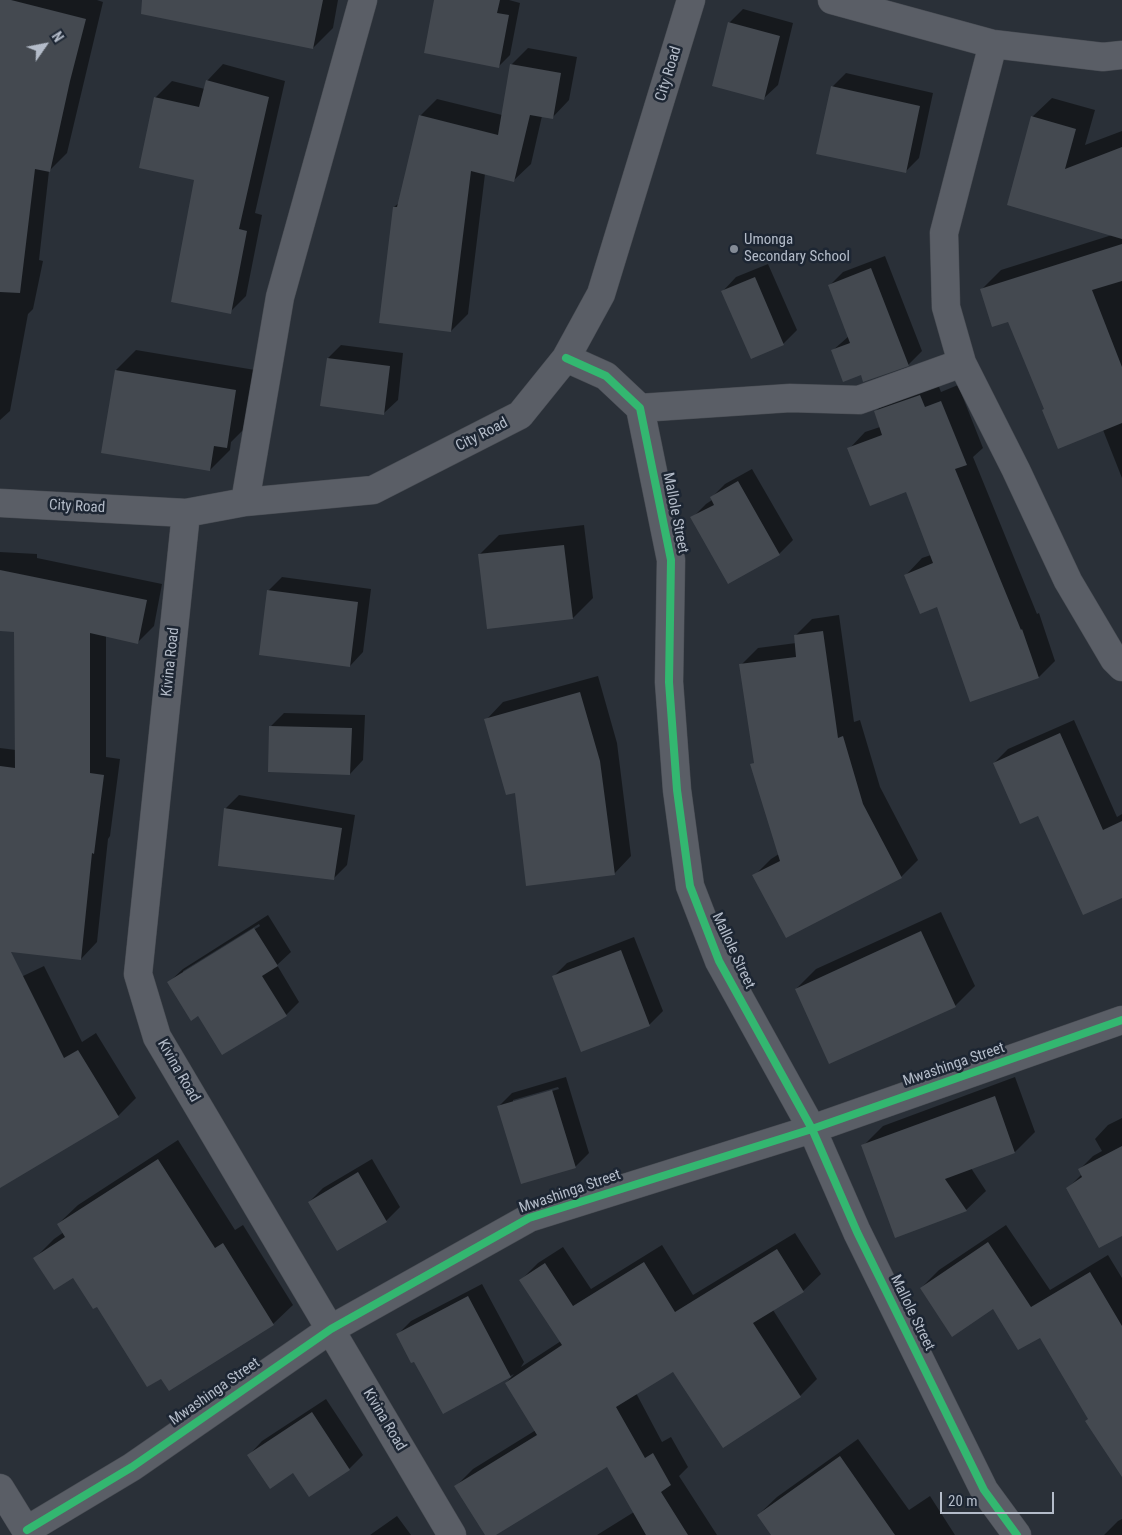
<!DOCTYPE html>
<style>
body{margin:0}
#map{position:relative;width:1122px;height:1535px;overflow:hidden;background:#2a3038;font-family:"Roboto Condensed",sans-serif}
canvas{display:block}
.north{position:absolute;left:20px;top:20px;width:50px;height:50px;-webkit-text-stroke:4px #1d2633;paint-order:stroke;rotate:57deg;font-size:14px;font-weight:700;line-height:20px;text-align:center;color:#b4bcc9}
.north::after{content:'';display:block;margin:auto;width:18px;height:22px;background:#b4bcc9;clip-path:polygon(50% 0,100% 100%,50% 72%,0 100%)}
.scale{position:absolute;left:940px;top:1492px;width:114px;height:22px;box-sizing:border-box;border:2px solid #b4bcc9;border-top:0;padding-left:6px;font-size:15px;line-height:18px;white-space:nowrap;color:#b4bcc9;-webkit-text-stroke:4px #1d2633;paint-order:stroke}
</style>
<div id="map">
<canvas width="1122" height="1535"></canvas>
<div class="north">N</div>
<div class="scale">20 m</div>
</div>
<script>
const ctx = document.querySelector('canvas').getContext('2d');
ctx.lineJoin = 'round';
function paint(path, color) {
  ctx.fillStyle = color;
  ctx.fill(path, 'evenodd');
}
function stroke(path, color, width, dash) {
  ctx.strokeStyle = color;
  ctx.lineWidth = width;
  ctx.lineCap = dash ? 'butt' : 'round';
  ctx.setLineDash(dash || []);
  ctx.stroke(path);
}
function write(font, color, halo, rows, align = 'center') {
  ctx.font = font + ' "Roboto Condensed",sans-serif';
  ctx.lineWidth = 5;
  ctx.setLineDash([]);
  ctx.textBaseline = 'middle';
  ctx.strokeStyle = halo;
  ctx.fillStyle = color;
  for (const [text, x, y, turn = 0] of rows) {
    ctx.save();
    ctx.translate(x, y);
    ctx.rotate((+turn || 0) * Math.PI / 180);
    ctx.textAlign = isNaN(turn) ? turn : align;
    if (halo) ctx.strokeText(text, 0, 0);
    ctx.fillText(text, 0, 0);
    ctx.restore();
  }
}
const shadow = new Path2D(`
 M 0,0 L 97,0 L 103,2 L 67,153 L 49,171 L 39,260 L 43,261 L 33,309 L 28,314 L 10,411 L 0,420 Z
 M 168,0 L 338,0 L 333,28 L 313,48 Z
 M 436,0 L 509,0 L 520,3 L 510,55 L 498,67 Z
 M 743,9 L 793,23 L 778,85 L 764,98 L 729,23 Z
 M 528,48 L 577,57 L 569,100 L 552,118 L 542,116 L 531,164 L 513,181 L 485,174 L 468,314 L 451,331 L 394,207 L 400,202 L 420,116 L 437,99 L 502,115 L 511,65 Z
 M 223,64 L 285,81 L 255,213 L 262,215 L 246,296 L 230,312 L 195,179 L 155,98 L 172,81 L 205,89 L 207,81 Z
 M 846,73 L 933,93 L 919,158 L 905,172 L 832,87 Z
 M 1052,98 L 1095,110 L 1085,145 L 1122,131 L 1122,478 L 1103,430 L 1045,408 L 1009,321 L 982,289 L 1001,270 L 1112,235 L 1008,204 L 1032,117 Z
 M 885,256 L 922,351 L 908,365 L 862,373 L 832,351 L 849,336 L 829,286 L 843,272 Z
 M 768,264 L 797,330 L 783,344 L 723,291 L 736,277 Z
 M 341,345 L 403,353 L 398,400 L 384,413 L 328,358 Z
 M 136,350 L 255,370 L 246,427 L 231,442 L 230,450 L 210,470 L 116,370 Z
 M 936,379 L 941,392 L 958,385 L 983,448 L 973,457 L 1037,614 L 1039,613 L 1055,661 L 1039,677 L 971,700 L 938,605 L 906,575 L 922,558 L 931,555 L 906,490 L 849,449 L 865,432 L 880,427 L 875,412 L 892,395 Z
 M 752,469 L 793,540 L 779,554 L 692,518 L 706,504 L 712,500 L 711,498 L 725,484 Z
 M 584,525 L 593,598 L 573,618 L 479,555 L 499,535 Z
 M 0,552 L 37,554 L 37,558 L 162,584 L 154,626 L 138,642 L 106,636 L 106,757 L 120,759 L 110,836 L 108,839 L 97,942 L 81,959 L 0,950 L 0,748 L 16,750 L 16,631 L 0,630 Z
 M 282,577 L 371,589 L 363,652 L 350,666 L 268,591 Z
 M 839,615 L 854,722 L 860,720 L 880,787 L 918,860 L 901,877 L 754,876 L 771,859 L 779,854 L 752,765 L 755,762 L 741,665 L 758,648 L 796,643 L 795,636 L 812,619 Z
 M 598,676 L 617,743 L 631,856 L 614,874 L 516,791 L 486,720 L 503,702 Z
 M 284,713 L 365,715 L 363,760 L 350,774 L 271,726 Z
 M 1074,720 L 1117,817 L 1122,814 L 1122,896 L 1038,815 L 994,763 L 1008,749 Z
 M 239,795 L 355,815 L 347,865 L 333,879 L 220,865 L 226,808 Z
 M 941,912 L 975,986 L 955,1006 L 796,989 L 816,969 Z
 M 268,915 L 291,952 L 277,965 L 299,1002 L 286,1015 L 199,1014 L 169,982 L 183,969 ZM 259,924 L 260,926 L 183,974 L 183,971 Z
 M 634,937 L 663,1011 L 649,1025 L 553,977 L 567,963 Z
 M 44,966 L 82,1042 L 96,1033 L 136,1098 L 118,1116 L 0,1185 L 0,987 Z
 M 566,1077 L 589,1153 L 575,1167 L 498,1107 L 512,1093 ZM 558,1087 L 559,1089 L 513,1103 L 513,1100 Z
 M 1015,1077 L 1035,1132 L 1015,1152 L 971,1168 L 986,1191 L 966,1210 L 863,1146 L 883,1126 Z
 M 1122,1118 L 1122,1234 L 1068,1188 L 1082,1174 L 1080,1169 L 1093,1156 L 1102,1151 L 1095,1139 L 1108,1125 Z
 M 178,1140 L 235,1230 L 243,1225 L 293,1305 L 273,1324 L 162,1377 L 73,1276 L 35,1258 L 54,1239 L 64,1232 L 58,1224 L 78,1205 Z
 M 372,1159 L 400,1207 L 386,1221 L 337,1250 L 309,1202 L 323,1188 Z
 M 1006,1225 L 1050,1290 L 1108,1255 L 1122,1278 L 1122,1475 L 1040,1336 L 993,1307 L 921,1288 L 939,1270 Z
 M 795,1233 L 821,1274 L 803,1291 L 773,1310 L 817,1379 L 800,1396 L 674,1370 L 636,1393 L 662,1442 L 671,1437 L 688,1467 L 679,1476 L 717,1535 L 597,1535 L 634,1512 L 607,1466 L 494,1535 L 486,1535 L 456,1486 L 473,1469 L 536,1430 L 506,1383 L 514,1374 L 443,1412 L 414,1360 L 398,1334 L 411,1321 L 482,1284 L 524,1362 L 521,1367 L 561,1341 L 521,1280 L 538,1263 L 563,1247 L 591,1289 L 662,1245 L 693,1295 Z
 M 326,1399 L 363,1455 L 349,1469 L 309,1495 L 294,1471 L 249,1455 L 262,1441 Z
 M 858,1439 L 909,1510 L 930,1496 L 955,1535 L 772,1535 L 758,1515 L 777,1497 Z
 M 397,1516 L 411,1535 L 370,1535 Z
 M 1122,1519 L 1122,1535 L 1104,1535 L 1118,1521 Z`);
const building = new Path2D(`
 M 0,0 L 11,0 L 86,19 L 70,81 L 50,172 L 35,169 L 20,293 L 0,292 Z
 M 142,0 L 323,0 L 313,49 L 141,14 Z
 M 434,0 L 500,0 L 497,13 L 509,15 L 499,68 L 424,53 Z
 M 728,22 L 780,36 L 764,100 L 712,86 Z
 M 510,64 L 561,73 L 553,119 L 530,115 L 514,182 L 471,171 L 451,332 L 379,323 L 393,207 L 397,207 L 419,115 L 498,135 Z
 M 206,80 L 269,97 L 239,229 L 247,231 L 231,314 L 171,302 L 194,180 L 139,168 L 154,97 L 199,107 Z
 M 831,86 L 920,106 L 906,173 L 816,154 Z
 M 1031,116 L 1076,129 L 1065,169 L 1122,147 L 1122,239 L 1007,205 Z
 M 1122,244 L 1122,281 L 1092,290 L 1122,367 L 1122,423 L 1058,449 L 1042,410 L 1044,409 L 1008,322 L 992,327 L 980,289 Z
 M 871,268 L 909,366 L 863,382 L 861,375 L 843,382 L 831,350 L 850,343 L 828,285 Z
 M 755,277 L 784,345 L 751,359 L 721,291 Z
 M 327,358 L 390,366 L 384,415 L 320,406 Z
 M 115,370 L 236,390 L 227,448 L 214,446 L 210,471 L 101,453 Z
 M 920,395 L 925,407 L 941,401 L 967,465 L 955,469 L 1021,630 L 1022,629 L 1039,678 L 970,702 L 937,607 L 920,614 L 904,575 L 933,563 L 906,492 L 870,506 L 847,448 L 882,435 L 874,411 Z
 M 738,481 L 780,555 L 728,584 L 690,517 L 714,505 L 710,497 Z
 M 564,545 L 573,619 L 487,629 L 478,554 Z
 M 0,570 L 147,600 L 138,644 L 90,633 L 90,773 L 104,775 L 94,854 L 92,853 L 81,960 L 11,952 L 64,1058 L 78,1050 L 119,1117 L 0,1188 L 0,766 L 15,768 L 14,632 L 0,631 Z
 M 267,590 L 358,602 L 350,667 L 259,655 Z
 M 823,631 L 838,738 L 843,736 L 863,804 L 902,878 L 786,938 L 752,875 L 780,861 L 750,764 L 754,763 L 739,664 L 796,657 L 794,635 Z
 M 580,692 L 600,761 L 615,875 L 526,886 L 515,793 L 506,795 L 484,719 Z
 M 269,726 L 352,728 L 350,775 L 268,772 Z
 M 1060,733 L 1103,830 L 1122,821 L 1122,898 L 1083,915 L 1038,816 L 1020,824 L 993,763 Z
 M 224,808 L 342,828 L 334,880 L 218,866 Z
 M 254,928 L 278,966 L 262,976 L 287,1016 L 222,1055 L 198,1016 L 191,1021 L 167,982 Z
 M 921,931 L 956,1007 L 829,1064 L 795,989 Z
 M 621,950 L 650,1026 L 581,1052 L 552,976 Z
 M 552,1090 L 576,1168 L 521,1184 L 497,1106 Z
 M 995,1096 L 1015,1153 L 945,1179 L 967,1211 L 895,1238 L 861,1145 Z
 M 1122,1146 L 1122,1236 L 1099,1248 L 1066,1188 L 1082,1177 L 1078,1169 Z
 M 158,1159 L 215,1248 L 223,1243 L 274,1325 L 169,1391 L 161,1379 L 147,1387 L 97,1307 L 93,1309 L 73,1278 L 54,1290 L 33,1258 L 65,1237 L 57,1224 Z
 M 358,1172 L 387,1222 L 337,1251 L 308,1202 Z
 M 988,1242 L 1031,1307 L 1090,1272 L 1122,1326 L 1122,1477 L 1085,1421 L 1088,1419 L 1040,1338 L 1018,1350 L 993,1309 L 952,1337 L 920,1288 Z
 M 777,1249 L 804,1292 L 753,1323 L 801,1397 L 723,1448 L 673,1372 L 616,1407 L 645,1458 L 653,1453 L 671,1485 L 661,1492 L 688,1535 L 646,1535 L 607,1467 L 496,1535 L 485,1535 L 454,1486 L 537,1435 L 505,1383 L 562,1345 L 519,1280 L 545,1263 L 573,1306 L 644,1262 L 675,1312 Z
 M 468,1296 L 511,1377 L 443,1414 L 414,1362 L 411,1363 L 396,1334 Z
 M 312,1412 L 350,1470 L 309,1497 L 293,1473 L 270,1489 L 247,1455 Z
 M 840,1456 L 895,1535 L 771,1535 L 757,1515 Z`);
const street = new Path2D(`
 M 832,0 L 993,44 L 1103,57 L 1122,55
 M 993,44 L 944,233 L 946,307 L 962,363 L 1016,470 L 1068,581 L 1114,659 L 1122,667
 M 566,358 L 606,376 L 640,408 L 671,560 L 669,682 L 677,790 L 690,886 L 719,961 L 812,1129 L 857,1232 L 984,1490 L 1017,1535
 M 640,408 L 790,398 L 859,400 L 962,363
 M 245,502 L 280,297 L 363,0
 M 0,503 L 186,513 L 245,502 L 373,490 L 520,415 L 566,358 L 601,294 L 691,0
 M 186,513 L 138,974 L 157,1037 L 452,1535
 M 0,1488 L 29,1535
 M 27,1530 L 132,1467 L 331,1329 L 529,1218 L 812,1129 L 1122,1020`);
const cycleway = new Path2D(`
 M 566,358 L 606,376 L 640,408 L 671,560 L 669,682 L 677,790 L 690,886 L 719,961 L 812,1129 L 857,1232 L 984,1490 L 1017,1535
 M 27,1530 L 132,1467 L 331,1329 L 529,1218 L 812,1129 L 1122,1020`);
const markers = [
 [734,249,5,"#848b96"]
];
const streetNames = [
 ["City Road",669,74,-73],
 ["City Road",482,435,-27],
 ["City Road",77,507,3],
 ["Mallole Street",675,513,79],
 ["Kivina Road",171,662,-84],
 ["Mallole Street",733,951,65],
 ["Mwashinga Street",954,1065,-19],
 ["Kivina Road",178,1071,60],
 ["Mwashinga Street",570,1192,-19],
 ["Mallole Street",912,1313,64],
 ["Mwashinga Street",215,1392,-35],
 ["Kivina Road",384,1420,59]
];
const poiNames = [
 ["Umonga",744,240],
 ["Secondary School",744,257]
];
paint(shadow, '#0007');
paint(building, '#444950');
stroke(street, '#484c53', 29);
stroke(street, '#5a5e66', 28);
stroke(cycleway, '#33b770', 8);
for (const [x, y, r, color] of markers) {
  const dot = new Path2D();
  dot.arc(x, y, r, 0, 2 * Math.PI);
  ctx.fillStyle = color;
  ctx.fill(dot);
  stroke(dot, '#1d2633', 2);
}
write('15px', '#b4bcc9', '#1d2633', streetNames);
write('15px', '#b4bcc9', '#1d2633', poiNames, 'left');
</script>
